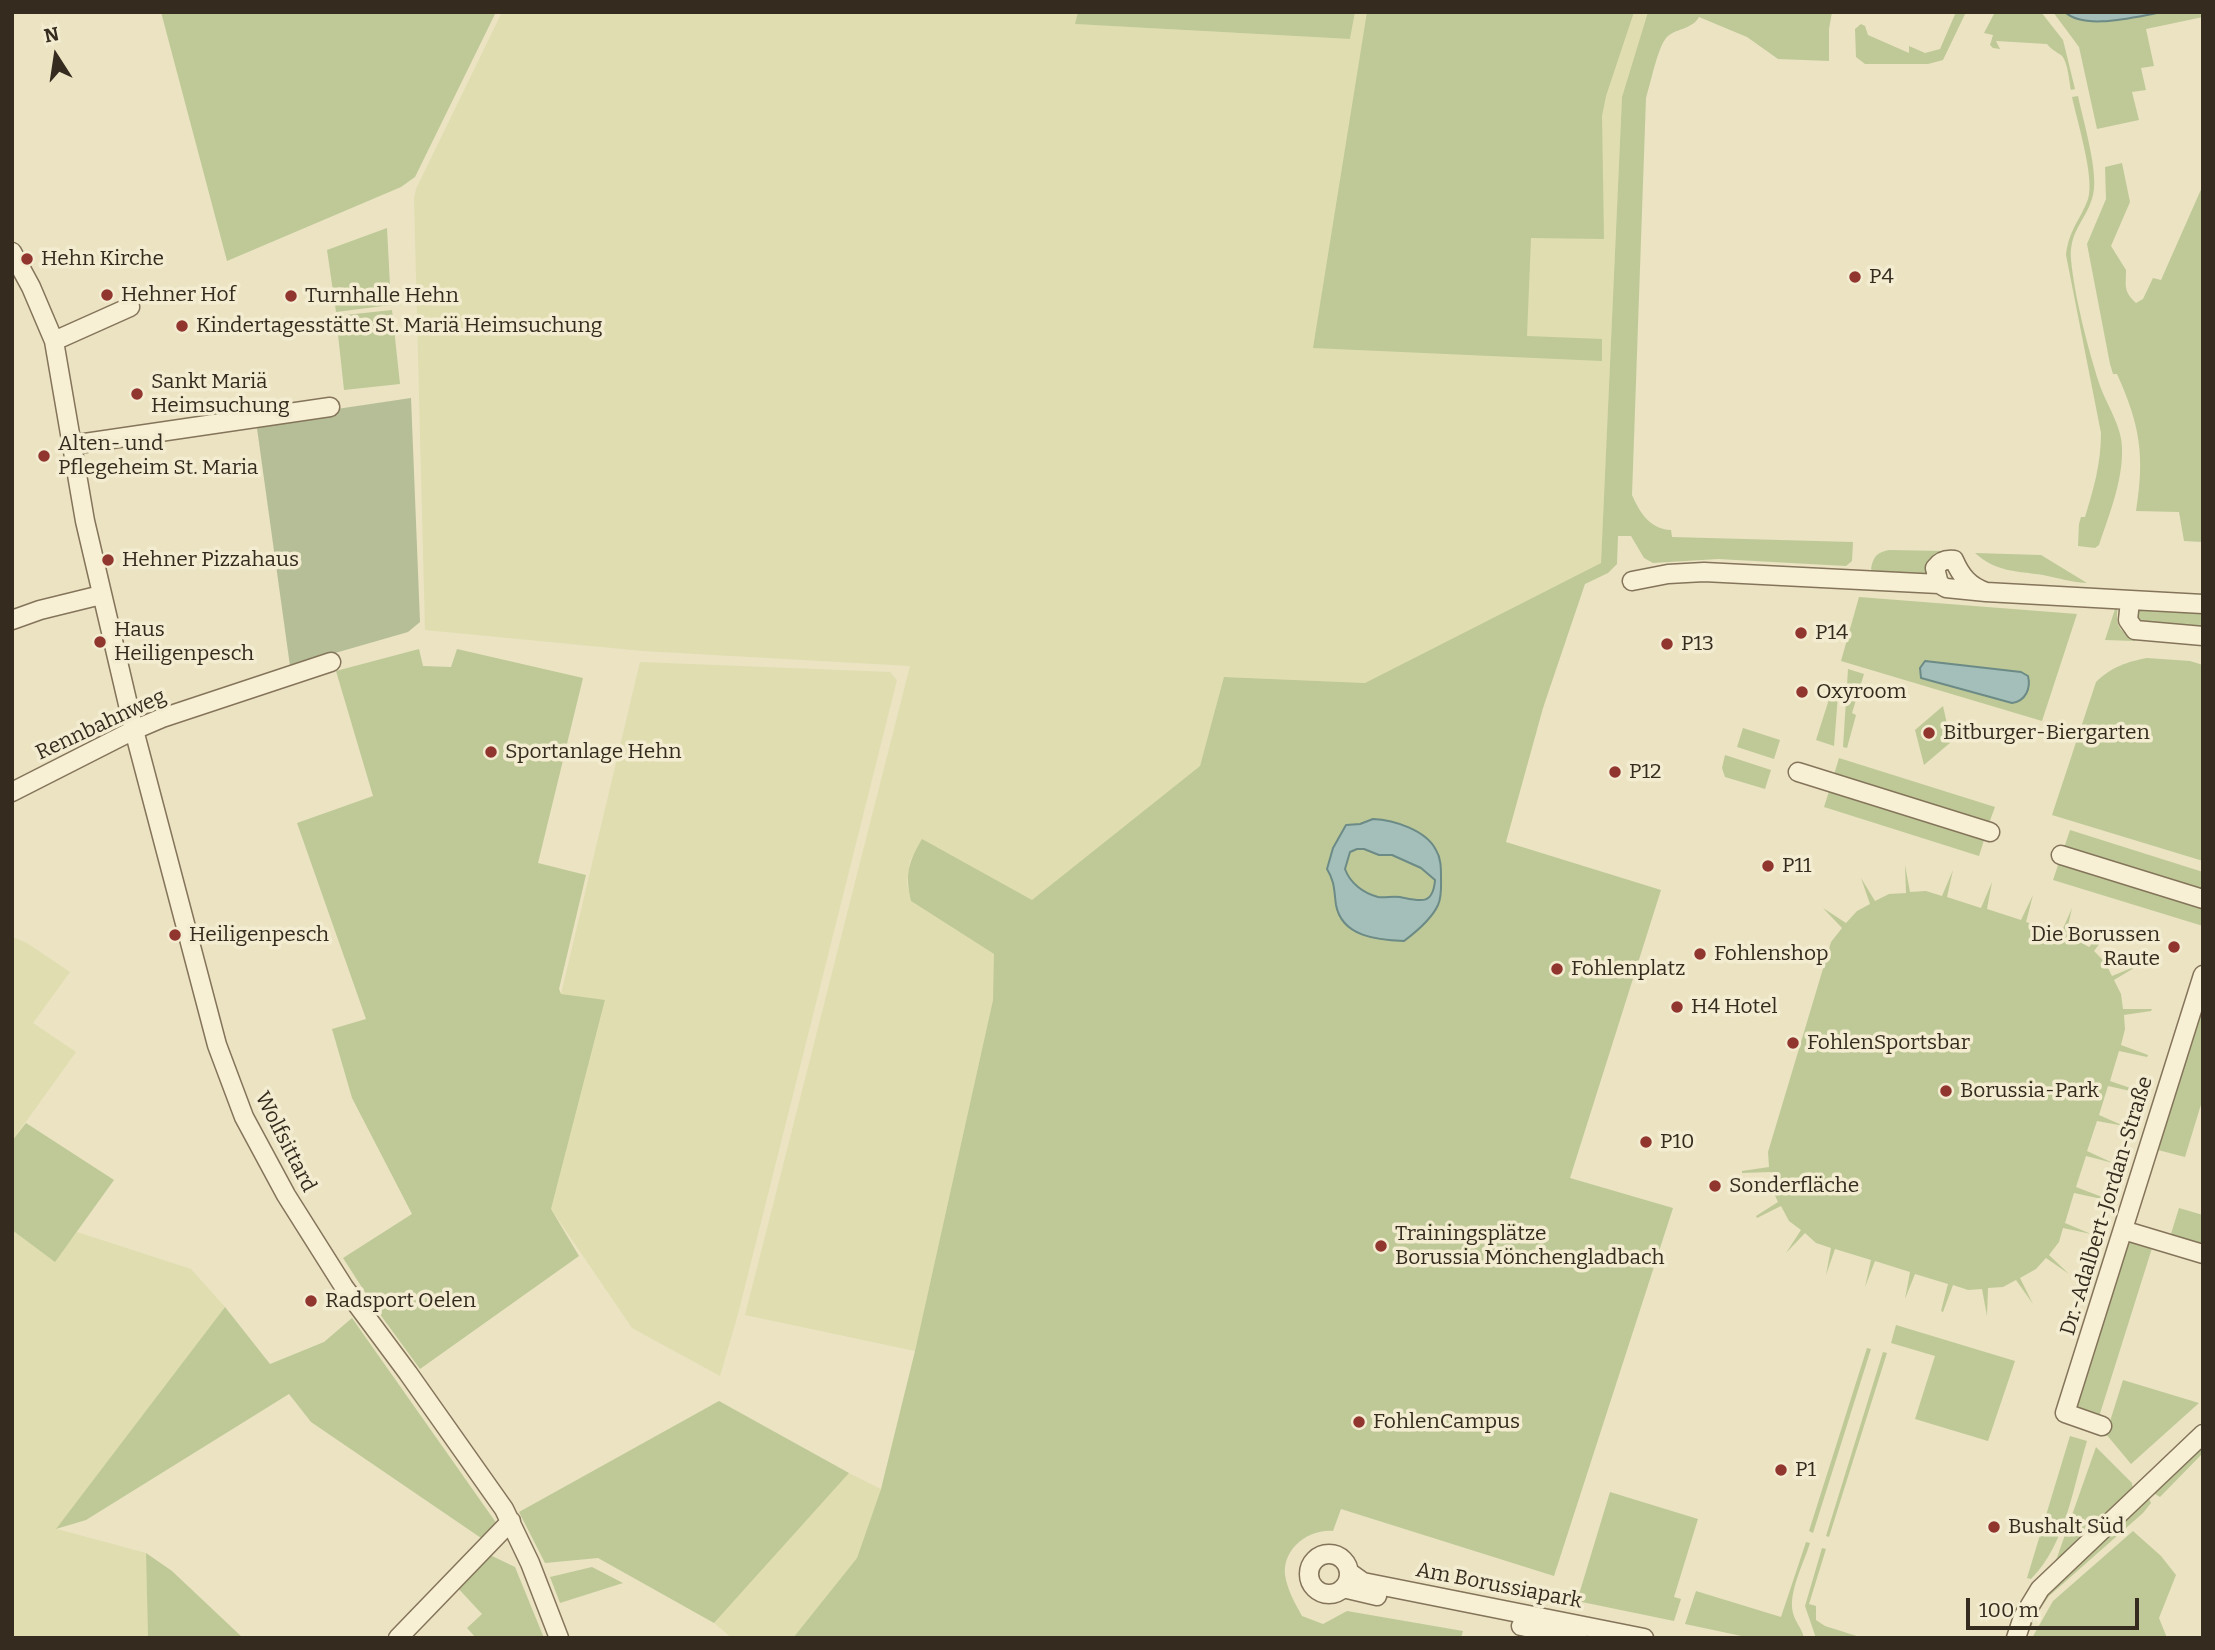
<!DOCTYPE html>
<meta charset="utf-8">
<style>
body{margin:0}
#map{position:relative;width:2215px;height:1650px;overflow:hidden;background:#ebe3c2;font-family:Bitter,serif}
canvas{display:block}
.frame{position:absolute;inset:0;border:14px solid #352b1e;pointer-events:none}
.north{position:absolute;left:21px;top:21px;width:70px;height:70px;-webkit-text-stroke:5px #f3ecd1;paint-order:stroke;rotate:348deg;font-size:19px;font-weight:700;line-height:28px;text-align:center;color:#352b1e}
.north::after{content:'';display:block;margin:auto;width:24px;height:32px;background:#352b1e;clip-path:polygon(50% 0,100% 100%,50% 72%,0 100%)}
.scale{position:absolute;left:1966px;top:1598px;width:173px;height:32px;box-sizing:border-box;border:4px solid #352b1e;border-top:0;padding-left:9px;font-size:21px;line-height:24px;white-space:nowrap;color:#352b1e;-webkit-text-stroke:5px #f3ecd1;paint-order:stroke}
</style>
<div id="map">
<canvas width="2215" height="1650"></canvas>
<div class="frame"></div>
<div class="north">N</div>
<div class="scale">100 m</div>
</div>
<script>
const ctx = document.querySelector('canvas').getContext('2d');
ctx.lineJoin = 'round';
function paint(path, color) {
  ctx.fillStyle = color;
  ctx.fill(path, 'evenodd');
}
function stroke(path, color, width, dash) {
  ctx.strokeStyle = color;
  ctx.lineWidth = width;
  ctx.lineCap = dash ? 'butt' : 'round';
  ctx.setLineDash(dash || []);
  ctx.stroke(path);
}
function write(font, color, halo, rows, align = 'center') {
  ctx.font = font + ' Bitter,serif';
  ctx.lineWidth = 7;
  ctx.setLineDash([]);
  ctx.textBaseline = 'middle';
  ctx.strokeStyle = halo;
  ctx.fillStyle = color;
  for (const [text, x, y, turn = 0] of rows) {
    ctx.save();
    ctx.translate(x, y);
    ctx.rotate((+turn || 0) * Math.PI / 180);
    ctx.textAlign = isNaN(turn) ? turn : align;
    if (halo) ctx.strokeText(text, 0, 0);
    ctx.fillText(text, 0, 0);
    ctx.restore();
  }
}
const farmland = new Path2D(`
 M 502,12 L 1078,12 L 1076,24 L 1350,39 L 1355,12 L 1648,12 L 1622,97 L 1601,563 L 1365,683 L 1225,677 L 1200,766 L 1031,901 L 922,840 L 910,861 L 907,883 L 911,901 L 994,954 L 995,978 L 993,1000 L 915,1351 L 745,1315 L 910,666 L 643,651 L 425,630 L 414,198 L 416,189 Z
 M 640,662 L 890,672 L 897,680 L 738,1314 L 720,1376 L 632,1328 L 551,1209 L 605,1001 L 561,994 Z
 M 12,937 L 27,943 L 70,972 L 33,1023 L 76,1052 L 12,1141 Z
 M 12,1230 L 54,1261 L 77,1232 L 191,1269 L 225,1307 L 57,1529 L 146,1553 L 148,1638 L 12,1638 Z
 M 849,1473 L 881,1489 L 857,1558 L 793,1638 L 732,1638 L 714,1623 Z`);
const green = new Path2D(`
 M 161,12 L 496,12 L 415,177 L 401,187 L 227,261 Z
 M 1078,12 L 1355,12 L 1350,39 L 1075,24 Z
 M 1367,12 L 1634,12 L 1606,96 L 1602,116 L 1604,239 L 1531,238 L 1527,336 L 1602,339 L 1602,361 L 1313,348 Z
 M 1648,12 L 1832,12 L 1829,29 L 1829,61 L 1778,59 L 1747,37 L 1699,17 C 1692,30 1675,28 1666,38 C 1657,50 1651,82 1646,98 L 1632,495 C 1640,513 1650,529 1671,530 L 1672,537 L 1853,542 L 1852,561 L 1846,566 L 1718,559 L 1653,563 L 1644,558 L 1631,536 L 1618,536 L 1617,564 L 1608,573 L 1585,584 L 1543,708 L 1506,842 L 1661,890 L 1570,1178 L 1673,1208 L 1554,1576 L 1341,1509 L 1333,1531 C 1307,1529 1279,1551 1286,1580 C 1289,1593 1296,1605 1302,1616 L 1323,1624 L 1347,1611 L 1463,1631 L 1461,1638 L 793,1638 L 857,1558 L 881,1489 L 915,1351 L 993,1000 L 994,954 L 911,901 C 905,874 908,863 922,839 L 1032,900 L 1200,766 L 1224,677 L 1365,683 L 1601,563 L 1622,97 Z
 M 1956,12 L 1966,12 L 1943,60 L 1928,64 L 1865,64 L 1856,57 L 1855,29 L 1861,24 L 1865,26 L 1868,35 L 1909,53 L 1909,46 L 1925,53 L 1940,49 Z
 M 1995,12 L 2041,12 L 2063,40 L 2075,89 L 2071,90 C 2069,81 2068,61 2061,55 C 2055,51 2052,50 2047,44 L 1996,41 L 2000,49 L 1993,48 L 1990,45 L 1993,35 L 1984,33 Z
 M 2053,12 L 2203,12 L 2203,17 L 2146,29 L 2154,66 L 2141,68 L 2146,90 L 2132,92 L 2139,120 L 2097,129 L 2079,47 Z
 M 2078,96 C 2083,120 2099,173 2093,195 C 2087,220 2069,230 2071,259 C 2074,295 2088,348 2099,383 C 2106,404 2122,426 2122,448 C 2123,481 2109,515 2099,545 L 2095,548 L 2078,546 L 2079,524 L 2081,517 L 2085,517 C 2094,488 2101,463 2101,433 L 2066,255 C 2069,229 2080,221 2088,199 C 2095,178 2077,121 2072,97 Z
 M 2122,163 L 2130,202 L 2111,246 L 2126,270 C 2126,286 2123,291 2136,303 L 2143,299 L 2153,278 L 2161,280 L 2203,185 L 2203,542 L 2184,541 L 2179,512 L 2136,511 C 2145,455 2140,425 2117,374 L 2113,374 L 2110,364 L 2087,244 L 2106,199 L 2105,167 Z
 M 387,228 L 391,305 L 336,312 L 327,250 Z
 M 392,310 L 400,384 L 344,390 L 336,316 Z
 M 1889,550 L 1944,551 L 1946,554 L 1929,575 L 1874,572 L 1871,569 C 1873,557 1877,552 1889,550 Z
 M 1975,553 L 2041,555 L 2087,583 C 2069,582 2059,578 2043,575 C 2016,571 1996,572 1975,553 Z
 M 1859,597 L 2077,614 L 2042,721 L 1841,661 Z
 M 2116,606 L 2118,606 C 2115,623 2118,632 2135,638 L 2135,641 L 2105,640 Z
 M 2140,607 L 2203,611 L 2203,630 L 2137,621 Z
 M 419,649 L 423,666 L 451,667 L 457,649 L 583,678 L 538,863 L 586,875 L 559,989 L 561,994 L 605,1000 L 551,1209 L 579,1256 L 420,1369 L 374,1306 L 343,1258 L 412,1214 L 352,1098 L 332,1029 L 366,1019 L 297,823 L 373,796 L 336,671 Z
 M 2147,658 L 2190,661 L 2203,665 L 2203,861 L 2052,815 L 2096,682 C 2112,667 2126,662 2147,658 Z
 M 1848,669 L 1864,674 L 1852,713 L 1856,715 L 1847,748 L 1843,747 Z
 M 1831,693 L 1838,695 L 1834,746 L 1816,740 Z
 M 1943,706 L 1951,742 L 1924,765 L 1915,730 Z
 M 1743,728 L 1780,740 L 1774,759 L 1737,747 Z
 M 1725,755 L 1771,770 L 1765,789 L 1725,777 L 1722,768 Z
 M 1839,758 L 1995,807 L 1988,826 L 1833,778 Z
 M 1830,788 L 1985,837 L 1979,856 L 1824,807 Z
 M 2070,830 L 2203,872 L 2203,894 L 2064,848 Z
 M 2060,859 L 2203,904 L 2203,926 L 2053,880 Z
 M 1905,865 L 1910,892 L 1926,891 L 1942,896 L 1953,870 L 1947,897 L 1981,908 L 1992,882 L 1987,909 L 2021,920 L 2033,895 L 2026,922 L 2061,933 L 2072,908 L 2066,934 L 2089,947 L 2108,928 L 2110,930 L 2094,951 L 2105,962 L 2112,976 L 2139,965 L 2114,980 L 2121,994 L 2123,1009 L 2152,1009 L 2151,1011 L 2124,1015 L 2125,1029 L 2121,1045 L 2148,1055 L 2147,1057 L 2119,1051 L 2110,1081 L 2136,1090 L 2135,1092 L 2108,1086 L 2099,1115 L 2124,1126 L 2097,1121 L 2087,1151 L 2113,1163 L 2086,1156 L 2076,1187 L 2102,1197 L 2102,1199 L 2074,1193 L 2065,1223 L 2091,1234 L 2063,1228 L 2059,1242 L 2049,1255 L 2069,1274 L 2046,1258 L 2036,1269 L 2020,1278 L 2033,1304 L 2016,1280 L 2003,1287 L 1988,1288 L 1987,1316 L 1982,1289 L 1968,1290 L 1953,1285 L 1943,1312 L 1941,1311 L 1948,1284 L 1915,1274 L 1905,1299 L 1910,1272 L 1875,1261 L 1865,1287 L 1871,1260 L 1835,1249 L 1826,1275 L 1831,1248 L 1816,1243 L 1805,1233 L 1786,1253 L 1801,1230 L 1789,1221 L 1781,1206 L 1757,1218 L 1756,1216 L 1778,1202 L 1772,1189 L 1771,1172 L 1742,1173 L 1742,1171 L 1769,1167 L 1768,1152 L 1831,942 L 1842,928 L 1823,908 L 1846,923 L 1857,911 L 1870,904 L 1861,878 L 1875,901 L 1889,894 L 1906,893 Z
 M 2203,994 L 2203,1098 L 2185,1157 L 2154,1149 Z
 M 26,1123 L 114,1180 L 55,1262 L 12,1230 L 12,1141 Z
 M 2179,1208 L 2203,1215 L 2203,1249 L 2170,1237 Z
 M 2127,1237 L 2153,1245 L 2098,1420 L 2071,1411 Z
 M 225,1307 L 270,1364 L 324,1342 L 352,1318 L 497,1524 L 484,1540 L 311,1422 L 289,1394 L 86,1520 L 56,1529 Z
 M 1896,1325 L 2015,1361 L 1988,1441 L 1915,1419 L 1935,1356 L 1891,1343 Z
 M 1867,1348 L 1871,1349 L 1813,1533 L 1809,1531 Z
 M 1883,1352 L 1887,1353 L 1829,1537 L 1826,1536 Z
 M 2123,1380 L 2199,1403 L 2131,1464 L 2106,1434 Z
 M 719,1401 L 849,1473 L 714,1623 L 598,1558 L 545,1563 L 519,1512 Z
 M 2070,1436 L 2087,1441 C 2073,1487 2066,1544 2031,1579 L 2027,1578 Z
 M 2203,1442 L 2203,1453 L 2160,1497 L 2150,1491 Z
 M 2096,1447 L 2132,1483 L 2133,1491 L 2054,1566 Z
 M 1610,1492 L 1698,1519 L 1674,1597 L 1681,1599 L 1674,1621 L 1577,1601 Z
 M 2148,1496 L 2151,1503 L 2143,1513 L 2049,1596 L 2038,1612 L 2026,1638 L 2022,1638 L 2036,1604 Z
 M 2133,1531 L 2161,1556 L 2176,1575 L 2159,1618 L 2167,1638 L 2032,1638 L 2053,1601 Z
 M 1806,1542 L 1810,1543 C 1804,1563 1788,1592 1793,1613 C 1795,1622 1802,1628 1804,1638 L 1751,1638 L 1685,1624 L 1696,1591 L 1781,1617 Z
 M 1822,1548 L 1826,1549 L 1809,1604 L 1816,1606 L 1816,1620 L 1825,1626 L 1863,1638 L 1816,1638 L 1805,1606 Z
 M 146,1553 L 172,1571 L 243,1638 L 148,1638 Z
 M 488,1554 L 515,1567 L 544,1638 L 476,1638 L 467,1628 L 482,1614 L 456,1586 Z
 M 592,1567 L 623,1583 L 560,1603 L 550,1577 Z`);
const cemetery = new Path2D(`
 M 411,398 L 420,622 L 408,632 L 290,666 L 256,421 Z`);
const water = new Path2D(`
 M 2065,12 L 2163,12 C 2137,16 2085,31 2065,12 Z
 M 1925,661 L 2021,672 L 2028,676 C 2031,688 2026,701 2012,703 L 1921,678 L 1920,668 Z
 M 1373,819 C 1394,820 1426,830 1436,850 C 1441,858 1441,868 1441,877 C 1441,885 1442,897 1438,905 C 1432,918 1416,932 1404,941 C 1378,940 1342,937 1336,905 C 1334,891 1335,882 1327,869 L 1333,848 L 1346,825 L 1360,824 ZM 1357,849 L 1364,849 L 1379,855 L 1392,855 L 1421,868 L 1435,880 C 1433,906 1420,901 1400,897 C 1392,896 1385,898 1378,897 C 1363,893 1350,883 1345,869 L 1350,852 Z`);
const minor = new Path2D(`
 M 12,252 L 31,287 L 54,341 L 85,521 L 134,730 L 217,1045 L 244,1117 L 286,1195 L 344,1287 L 408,1373 L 504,1509 L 530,1563 L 559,1638
 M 54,341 L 130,307
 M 71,445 L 330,407
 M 1632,581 L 1668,574 L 1704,572 L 1939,584
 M 1986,592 L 1946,588 L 1939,584 L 1935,568 C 1940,561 1945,559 1954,560 C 1961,576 1969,586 1986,592 L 2203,604
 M 2130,601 L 2128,620 L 2135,630 L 2203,636
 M 12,620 L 40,610 L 101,595
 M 1798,772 L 1990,832
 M 12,792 L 134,730 L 162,718 L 331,662
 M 2061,855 L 2203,899
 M 2123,1230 L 2203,1254
 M 2102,1426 L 2065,1413 L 2203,975
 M1309 1574a20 20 0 1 1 40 0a20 20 0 1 1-40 0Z
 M 1349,1572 L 1363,1582 L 1644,1638
 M 1343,1588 L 1377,1596
 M 1521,1626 L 1578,1638
 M 398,1638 L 511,1521
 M 2016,1638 L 2023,1617 L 2040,1589 L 2203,1434`);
const markers = [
 [27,259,7,"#90362e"],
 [1855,277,7,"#90362e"],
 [107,295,7,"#90362e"],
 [291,296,7,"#90362e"],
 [182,326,7,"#90362e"],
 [137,394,7,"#90362e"],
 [44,456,7,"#90362e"],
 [108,560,7,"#90362e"],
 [1801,633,7,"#90362e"],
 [100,642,7,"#90362e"],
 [1667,644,7,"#90362e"],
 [1802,692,7,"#90362e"],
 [1929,733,7,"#90362e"],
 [491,752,7,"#90362e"],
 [1615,772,7,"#90362e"],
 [1768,866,7,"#90362e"],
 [175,935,7,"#90362e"],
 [2174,947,7,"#90362e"],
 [1700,954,7,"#90362e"],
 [1557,969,7,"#90362e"],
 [1677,1007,7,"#90362e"],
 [1793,1043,7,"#90362e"],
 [1946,1091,7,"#90362e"],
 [1646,1142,7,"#90362e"],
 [1715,1186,7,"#90362e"],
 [1381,1246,7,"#90362e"],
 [311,1301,7,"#90362e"],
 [1359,1422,7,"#90362e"],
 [1781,1470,7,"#90362e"],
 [1994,1527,7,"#90362e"]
];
const poiNames = [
 ["Hehn Kirche",41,259],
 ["P4",1869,277],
 ["Hehner Hof",121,295],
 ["Turnhalle Hehn",305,296],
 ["Kindertagesstätte St. Mariä Heimsuchung",196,326],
 ["Sankt Mariä",151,382],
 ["Heimsuchung",151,406],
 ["Alten- und",58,444],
 ["Pflegeheim St. Maria",58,468],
 ["Hehner Pizzahaus",122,560],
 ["Haus",114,630],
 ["Heiligenpesch",114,654],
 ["P14",1815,633],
 ["P13",1681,644],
 ["Oxyroom",1816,692],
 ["Bitburger-Biergarten",1943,733],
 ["Sportanlage Hehn",505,752],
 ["P12",1629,772],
 ["P11",1782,866],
 ["Heiligenpesch",189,935],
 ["Die Borussen",2160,935,"right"],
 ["Raute",2160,959,"right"],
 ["Fohlenshop",1714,954],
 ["Fohlenplatz",1571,969],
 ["H4 Hotel",1691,1007],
 ["FohlenSportsbar",1807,1043],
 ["Borussia-Park",1960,1091],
 ["P10",1660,1142],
 ["Sonderfläche",1729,1186],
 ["Trainingsplätze",1395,1234],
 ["Borussia Mönchengladbach",1395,1258],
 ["Radsport Oelen",325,1301],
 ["FohlenCampus",1373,1422],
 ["P1",1795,1470],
 ["Bushalt Süd",2008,1527]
];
const streetNames = [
 ["Rennbahnweg",101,725,-25],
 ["Wolfsittard",285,1142,63],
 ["Dr.-Adalbert-Jordan-Straße",2107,1206,-73],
 ["Am Borussiapark",1499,1586,11]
];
paint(farmland, '#e0ddb0');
paint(green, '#bec997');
paint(cemetery, '#b5be96');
paint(water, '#a4beb9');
stroke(water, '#6c8b86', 2);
stroke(minor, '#84745a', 21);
stroke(minor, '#f7f0d5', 18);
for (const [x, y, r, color] of markers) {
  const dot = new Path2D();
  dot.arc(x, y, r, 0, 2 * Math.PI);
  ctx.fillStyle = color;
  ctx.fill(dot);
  stroke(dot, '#f3ecd1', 2.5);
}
write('21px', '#352b1e', '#f3ecd1', poiNames, 'left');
write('21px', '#352b1e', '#f3ecd1', streetNames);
</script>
